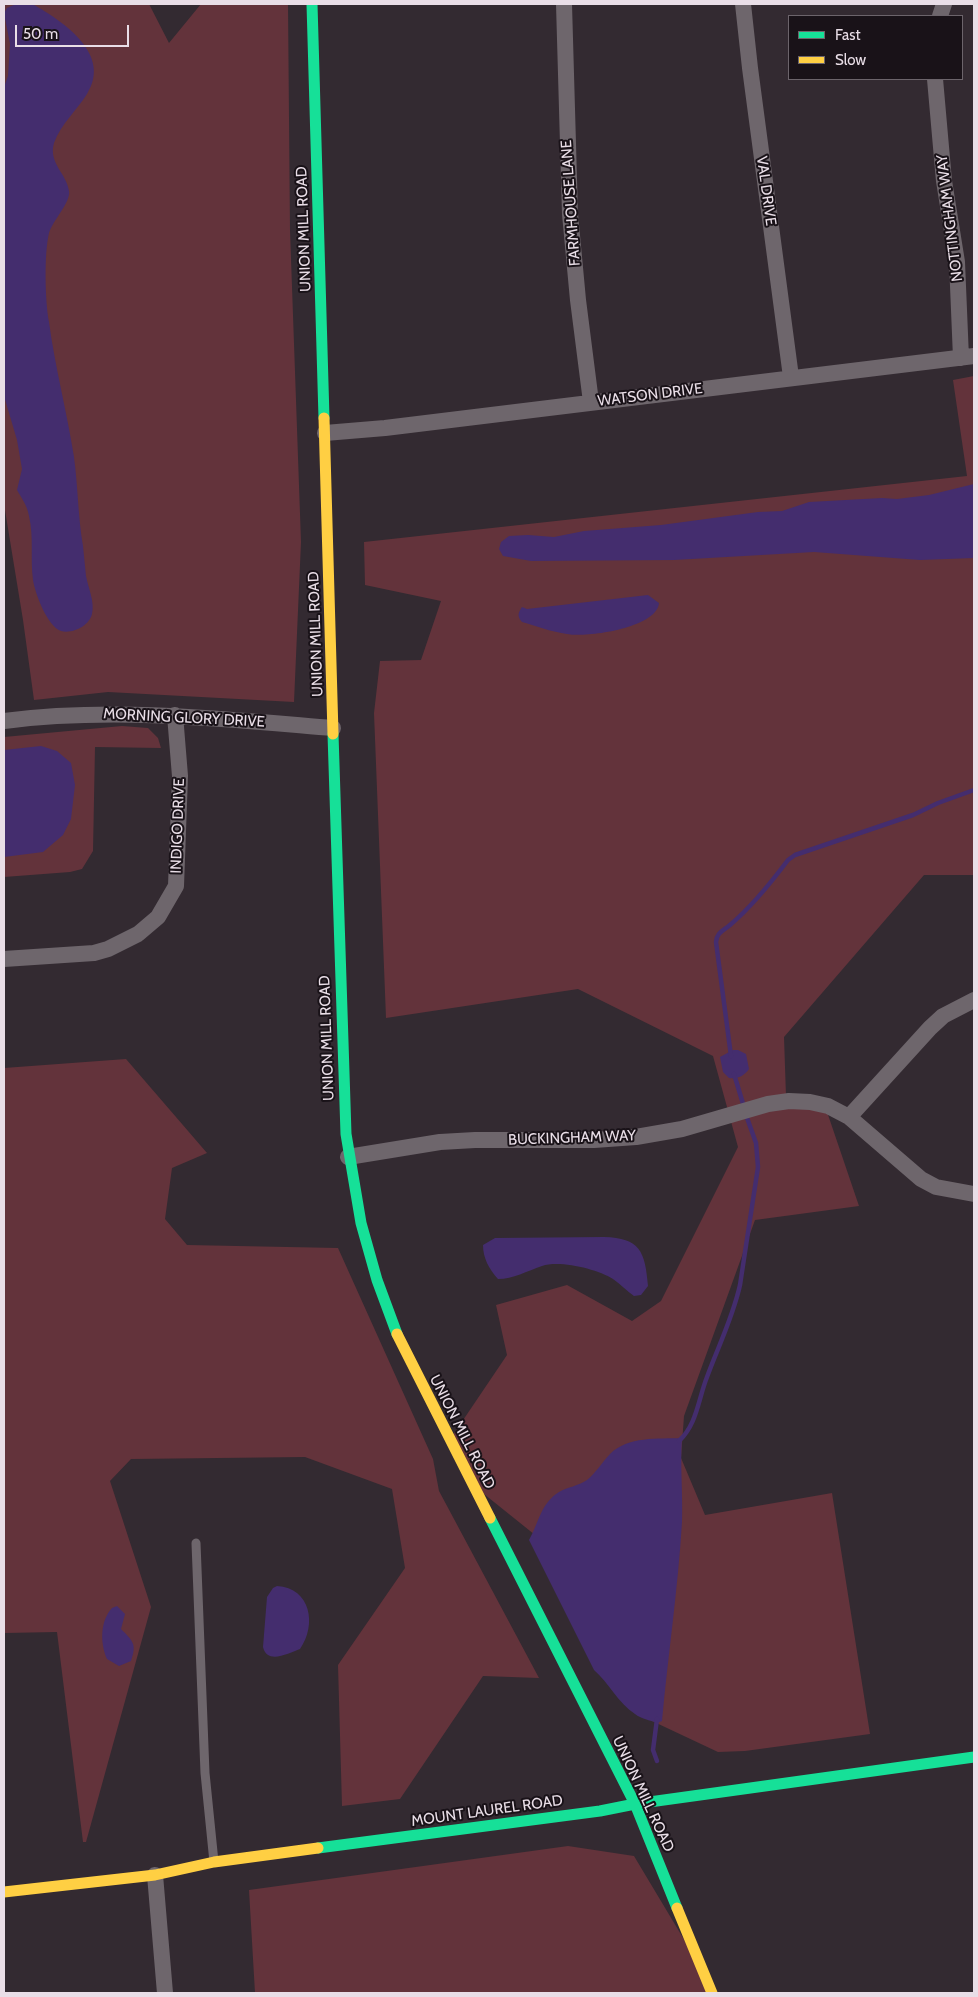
<!DOCTYPE html>
<style>
body{margin:0}
#map{position:relative;width:978px;height:1997px;overflow:hidden;background:#332a31;font-family:Cabin,sans-serif}
canvas{display:block}
.frame{position:absolute;inset:0;border:5px solid #e9dee7;pointer-events:none}
.legend{position:absolute;left:788px;top:15px;width:175px;height:65px;box-sizing:border-box;background:#191218;border:1px solid #6c646b;margin:0;padding:6px 9px;list-style:none;font-size:15px;color:#e9dee7}
.legend li{display:flex;align-items:center;gap:10px;height:25px}
.legend b{width:25px;border:1px solid #6c646b}
.scale{position:absolute;left:15px;top:25px;width:114px;height:22px;box-sizing:border-box;border:2px solid #e9dee7;border-top:0;padding-left:6px;font-size:15px;line-height:18px;white-space:nowrap;color:#e9dee7;-webkit-text-stroke:4px #191218;paint-order:stroke}
</style>
<div id="map">
<canvas width="978" height="1997"></canvas>
<div class="frame"></div>
<ul class="legend">
<li><b style="height:6px;background:#16e098"></b>Fast</li>
<li><b style="height:6px;background:#ffcf43"></b>Slow</li>
</ul>
<div class="scale">50 m</div>
</div>
<script>
const ctx = document.querySelector('canvas').getContext('2d');
ctx.lineJoin = 'round';
function paint(path, color) {
  ctx.fillStyle = color;
  ctx.fill(path, 'evenodd');
}
function stroke(path, color, width, dash) {
  ctx.strokeStyle = color;
  ctx.lineWidth = width;
  ctx.lineCap = dash ? 'butt' : 'round';
  ctx.setLineDash(dash || []);
  ctx.stroke(path);
}
function write(font, color, halo, rows, align = 'center') {
  ctx.font = font + ' Cabin,sans-serif';
  ctx.lineWidth = 4;
  ctx.setLineDash([]);
  ctx.textBaseline = 'middle';
  ctx.strokeStyle = halo;
  ctx.fillStyle = color;
  for (const [text, x, y, turn = 0] of rows) {
    ctx.save();
    ctx.translate(x, y);
    ctx.rotate((+turn || 0) * Math.PI / 180);
    ctx.textAlign = isNaN(turn) ? turn : align;
    if (halo) ctx.strokeText(text, 0, 0);
    ctx.fillText(text, 0, 0);
    ctx.restore();
  }
}
const green = new Path2D(`
 M 4,4 L 149,4 L 169,43 L 201,4 L 288,4 L 290,230 L 301,542 L 294,702 L 108,692 L 34,700 L 23,620 L 4,504 Z
 M 974,376 L 974,875 L 924,875 L 784,1037 L 786,1096 L 823,1100 L 859,1206 L 755,1220 L 684,1416 L 681,1458 L 705,1515 L 832,1493 L 870,1734 L 745,1751 L 718,1752 L 650,1720 L 555,1551 L 479,1490 L 453,1435 L 507,1355 L 496,1305 L 567,1285 L 632,1321 L 661,1301 L 738,1147 L 713,1056 L 578,989 L 386,1018 L 374,713 L 380,661 L 421,660 L 441,601 L 365,585 L 364,542 L 967,476 L 953,380 Z
 M 122,726 L 148,728 L 158,738 L 161,748 L 95,747 L 93,851 L 82,869 L 70,872 L 4,877 L 4,737 Z
 M 126,1059 L 207,1153 L 172,1168 L 165,1219 L 187,1245 L 338,1248 L 433,1459 L 439,1491 L 539,1678 L 483,1676 L 400,1799 L 342,1806 L 338,1665 L 405,1568 L 392,1489 L 305,1457 L 131,1459 L 110,1481 L 151,1607 L 86,1842 L 83,1842 L 57,1632 L 4,1633 L 4,1068 Z
 M 568,1846 L 634,1856 L 716,1993 L 255,1993 L 249,1890 Z`);
const water = new Path2D(`
 M 16,4 L 32,4 L 36,6 C 65,23 112,55 87,94 C 77,110 61,124 54,143 C 48,163 67,174 69,191 C 71,202 53,220 49,233 C 44,254 45,300 49,322 C 55,367 67,412 74,457 C 78,487 78,517 83,546 C 84,556 85,566 86,576 C 88,587 95,602 92,614 C 89,626 73,634 61,631 C 47,626 35,593 33,580 C 30,559 34,537 29,516 C 27,505 22,499 17,490 L 22,469 L 17,440 L 4,396 L 4,87 L 8,76 L 10,44 L 4,13 L 7,8 Z
 M 974,484 L 974,558 L 920,560 L 814,552 L 674,560 L 531,561 L 503,556 L 499,549 L 501,542 L 509,536 L 528,535 L 554,537 L 584,531 L 661,525 L 758,512 L 782,511 L 809,502 L 882,498 L 897,499 L 929,495 Z
 M 648,595 L 659,603 C 657,628 586,638 567,634 C 552,632 536,626 522,622 C 517,616 518,613 522,607 L 527,609 Z
 M 41,746 L 57,751 L 71,763 L 75,785 L 71,819 L 63,835 L 43,852 L 4,857 L 4,750 Z
 M 733,1050 L 738,1050 L 746,1054 L 749,1069 C 744,1076 738,1079 729,1078 L 723,1072 L 720,1057 Z
 M 604,1237 C 640,1238 645,1251 648,1286 L 641,1295 L 634,1296 C 627,1291 620,1284 613,1279 C 597,1269 560,1260 542,1266 C 527,1271 513,1279 498,1279 C 489,1269 483,1258 483,1245 L 495,1238 Z
 M 682,1438 C 680,1466 683,1494 682,1522 C 678,1589 668,1655 662,1721 L 657,1723 C 650,1720 641,1719 635,1714 C 618,1703 609,1683 594,1670 L 529,1540 C 539,1523 540,1504 559,1492 C 568,1487 578,1486 587,1480 C 596,1473 602,1462 610,1454 C 628,1436 658,1439 682,1438 Z
 M 277,1586 C 311,1588 317,1625 300,1649 C 289,1653 267,1665 263,1647 L 267,1597 L 273,1588 Z
 M 117,1606 L 125,1614 L 121,1629 C 133,1641 137,1644 131,1661 L 119,1666 L 107,1659 C 100,1643 100,1621 112,1608 Z`);
const stream = new Path2D(`
 M 731,1056 L 716,942 C 717,932 723,931 730,925 C 749,909 773,880 788,860 L 795,855 L 913,815 L 938,803 L 974,790
 M 734,1074 L 744,1107
 M 679,1441 C 697,1424 698,1400 707,1377 C 718,1347 733,1317 740,1285 L 758,1167 L 756,1143 L 746,1115
 M 657,1719 L 653,1750 L 657,1761`);
const lane = new Path2D(`
 M 196,1543 L 205,1773 L 214,1862`);
const street = new Path2D(`
 M 564,4 L 570,214 L 578,300 L 591,402
 M 743,4 L 750,68 L 791,377
 M 940,16 L 944,4
 M 935,79 L 944,181 L 957,262 L 961,358
 M 325,433 L 385,428 L 974,356
 M 4,721 C 114,707 224,719 333,728
 M 4,959 L 94,953 L 108,949 L 138,934 L 158,917 L 176,886 L 180,776 L 175,715
 M 849,1117 L 930,1028 L 943,1016 L 974,1000
 M 348,1157 L 440,1142 L 475,1140 L 594,1140 L 636,1137 L 682,1129 L 768,1104 L 789,1101 L 810,1102 L 828,1106 L 849,1117 L 921,1179 L 936,1187 L 974,1194
 M 155,1875 L 165,1993`);
const fast = new Path2D(`
 M 312,4 L 324,418
 M 333,734 L 346,1134 L 361,1223 L 377,1280 L 397,1334
 M 490,1518 L 635,1804 L 677,1908
 M 318,1848 L 600,1811 L 635,1804 L 974,1757`);
const slow = new Path2D(`
 M 324,418 L 333,734
 M 397,1334 L 490,1518
 M 4,1892 L 155,1875 L 214,1862 L 318,1848
 M 677,1908 L 712,1993`);
const streetNames = [
 ["VAL DRIVE",766,191,82],
 ["FARMHOUSE LANE",571,203,-94],
 ["NOTTINGHAM WAY",950,218,-97],
 ["UNION MILL ROAD",304,229,-92],
 ["WATSON DRIVE",650,395,-7],
 ["UNION MILL ROAD",316,634,-92],
 ["MORNING GLORY DRIVE",184,718,3],
 ["INDIGO DRIVE",178,826,-88],
 ["UNION MILL ROAD",327,1038,-92],
 ["BUCKINGHAM WAY",572,1138,-2],
 ["UNION MILL ROAD",462,1432,63],
 ["UNION MILL ROAD",643,1794,65],
 ["MOUNT LAUREL ROAD",487,1811,-8]
];
paint(green, '#63333b');
paint(water, '#442d6e');
stroke(stream, '#442d6e', 4.5);
stroke(lane, '#6e666c', 9);
stroke(street, '#6e666c', 16);
stroke(fast, '#16e098', 11);
stroke(slow, '#ffcf43', 11);
write('15px', '#e9dee7', '#191218', streetNames);
</script>
